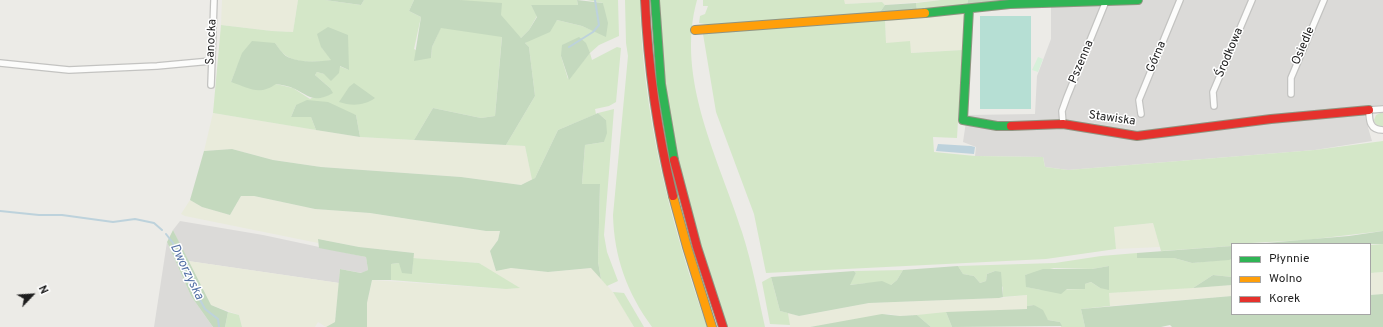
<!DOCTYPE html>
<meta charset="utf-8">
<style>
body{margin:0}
#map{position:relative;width:1383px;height:327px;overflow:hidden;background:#ecebe7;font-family:Overpass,sans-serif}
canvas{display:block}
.legend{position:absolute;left:1231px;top:243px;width:140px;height:72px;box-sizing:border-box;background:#fff;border:1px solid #a5a5a5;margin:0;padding:5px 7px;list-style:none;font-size:12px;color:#1e1e1e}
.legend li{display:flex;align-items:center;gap:8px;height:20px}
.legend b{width:20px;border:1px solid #a5a5a5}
.north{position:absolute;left:12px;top:275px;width:40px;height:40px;-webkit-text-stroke:3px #fff;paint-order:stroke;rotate:65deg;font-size:11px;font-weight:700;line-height:16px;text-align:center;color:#1e1e1e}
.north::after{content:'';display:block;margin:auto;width:14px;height:18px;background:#1e1e1e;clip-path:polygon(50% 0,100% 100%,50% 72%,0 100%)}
</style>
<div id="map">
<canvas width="1383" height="327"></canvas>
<ul class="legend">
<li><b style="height:5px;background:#30b455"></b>Płynnie</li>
<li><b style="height:5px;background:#ff9f0a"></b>Wolno</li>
<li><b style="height:5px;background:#e5322d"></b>Korek</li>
</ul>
<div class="north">N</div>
</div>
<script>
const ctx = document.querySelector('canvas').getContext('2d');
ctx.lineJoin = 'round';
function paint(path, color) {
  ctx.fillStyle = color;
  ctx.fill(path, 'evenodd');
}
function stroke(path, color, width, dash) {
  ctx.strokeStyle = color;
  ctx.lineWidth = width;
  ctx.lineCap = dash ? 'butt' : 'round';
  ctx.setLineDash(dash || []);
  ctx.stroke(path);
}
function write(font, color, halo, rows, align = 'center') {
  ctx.font = font + ' Overpass,sans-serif';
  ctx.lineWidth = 3;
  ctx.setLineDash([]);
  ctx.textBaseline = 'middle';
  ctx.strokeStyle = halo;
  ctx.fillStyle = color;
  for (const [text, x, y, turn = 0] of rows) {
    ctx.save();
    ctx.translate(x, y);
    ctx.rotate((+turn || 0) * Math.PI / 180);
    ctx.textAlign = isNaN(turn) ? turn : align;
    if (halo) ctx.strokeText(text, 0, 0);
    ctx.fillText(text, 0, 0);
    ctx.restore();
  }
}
const residential = new Path2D(`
 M 1051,0 L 1383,0 L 1383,105 L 1362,107 L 1372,141 L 1315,150 L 1068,170 L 1045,167 L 1043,157 L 975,156 L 976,147 L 963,142 L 967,115 L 1035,114 L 1037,76 L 1051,39 Z
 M 180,221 L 263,235 L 366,257 L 368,270 L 362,273 L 340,269 L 339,283 L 188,261 L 173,230 Z
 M 167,242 L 191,296 L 213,327 L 154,327 Z`);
const farmland = new Path2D(`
 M 222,0 L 298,0 L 293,32 L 272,31 L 221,25 Z
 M 844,0 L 941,0 L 885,5 L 882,2 L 844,4 Z
 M 964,13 L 962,50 L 911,53 L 886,43 L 885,19 Z
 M 213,113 L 360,137 L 525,146 L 532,180 L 521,185 L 461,177 L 321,167 L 273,160 L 232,149 L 204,151 Z
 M 241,196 L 254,196 L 315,209 L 370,213 L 486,231 L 500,231 L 498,240 L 490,251 L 496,271 L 511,268 L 548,272 L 592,268 L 617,297 L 634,327 L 367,327 L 367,303 L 372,280 L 506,289 L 519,288 L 479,263 L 413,258 L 414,253 L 359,247 L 318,239 L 318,243 L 185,216 L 181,214 L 190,200 L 202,207 L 230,215 Z
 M 1153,223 L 1160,247 L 1116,249 L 1114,227 Z
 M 188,261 L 339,283 L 335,322 L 326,327 L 318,322 L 315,327 L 242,327 L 239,315 L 211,305 Z
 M 1383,272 L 1383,294 L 1370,295 L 1370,273 Z
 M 1232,285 L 1232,296 L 1110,306 L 1108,293 Z
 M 1027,295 L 1027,309 L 900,316 L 889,314 L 810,327 L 790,327 L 788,313 L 799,316 L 869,303 L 999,298 Z`);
const grass = new Path2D(`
 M 298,0 L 325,0 L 361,5 L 364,0 L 414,0 L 409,11 L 421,17 L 414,49 L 431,58 L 432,47 L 441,27 L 502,36 L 495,116 L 481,118 L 433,108 L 414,140 L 360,137 L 356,115 L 296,105 L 291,117 L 311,117 L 316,130 L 213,113 L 221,25 L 272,31 L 293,32 ZM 275,43 C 278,47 281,52 285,55 C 297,64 318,62 332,60 L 321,47 L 349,70 L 339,66 L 324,74 L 317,72 L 315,75 L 330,88 L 310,99 L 293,88 L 276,84 L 231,82 L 237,67 Z
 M 460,0 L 577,0 L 578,5 L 531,5 L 537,16 L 529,30 L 521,38 Z
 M 587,0 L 618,0 L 619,36 L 599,45 L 590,53 L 592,60 L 617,47 L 621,48 L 616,102 L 609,106 L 595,109 L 596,114 L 558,130 L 535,178 L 532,180 L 525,146 L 506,145 L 535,96 L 529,47 L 525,43 L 557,20 L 582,26 L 606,36 L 603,3 ZM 590,53 L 568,79 L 561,56 Z
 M 625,0 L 640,0 C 642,113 670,221 707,327 L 652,327 C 627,293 614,257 613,215 L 628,56 L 626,43 Z
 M 660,0 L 697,0 C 675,79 719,159 742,232 C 752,263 758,295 765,327 L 727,327 C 704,257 682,188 669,115 C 663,77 661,39 660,0 Z
 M 703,0 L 844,0 L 845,4 L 882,2 L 885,5 L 880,12 L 711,25 L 699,23 L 700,16 L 705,14 L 708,6 L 703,6 Z
 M 941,0 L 968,0 L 967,5 L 917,10 L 916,3 Z
 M 885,19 L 886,43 L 910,41 L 911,53 L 962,50 L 957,138 L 933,137 L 934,152 L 975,156 L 1043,157 L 1045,167 L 1068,170 L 1315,150 L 1383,141 L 1383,231 L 1306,240 L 1232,244 L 1232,246 L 1161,251 L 1153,223 L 1114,227 L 1116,249 L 1046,259 L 766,273 L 754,214 L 716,112 L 703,34 Z
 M 614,109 L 604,235 L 607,252 L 618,281 L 607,286 L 601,279 L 598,262 L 600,185 L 582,184 L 585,145 L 604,142 L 606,120 L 598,113 Z
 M 1383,112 L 1383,127 C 1378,128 1375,124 1374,120 L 1376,115 Z
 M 1383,244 L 1383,272 L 1370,273 L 1370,245 Z
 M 1137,253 L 1137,258 L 1174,258 L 1192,263 L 1232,259 L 1232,277 L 1213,275 L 1193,288 L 1109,293 L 1110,306 L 1081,309 L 1085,327 L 1061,327 L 1060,322 L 1048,320 L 1034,305 L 1027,306 L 1027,295 L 1003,297 L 1003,288 L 995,271 L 987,274 L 986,281 L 980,283 L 974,276 L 963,274 L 958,266 L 1055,263 L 1101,256 ZM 1109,266 L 1100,288 L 1091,282 L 1085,284 L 1084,289 L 1041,290 L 1027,287 L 1025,275 L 1054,268 L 1092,269 Z
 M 413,258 L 479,263 L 520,288 L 506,289 L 391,280 L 391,264 L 399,263 L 412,274 Z
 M 903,270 L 897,280 L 891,285 L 868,283 L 849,285 L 856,273 L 854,271 Z
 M 771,277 L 780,311 L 788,313 L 790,325 L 770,324 L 762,282 Z
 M 613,292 L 624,293 L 644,327 L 634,327 Z
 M 228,312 L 239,315 L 242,327 L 225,327 Z
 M 946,312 L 952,327 L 931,327 L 917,315 Z`);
const forest = new Path2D(`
 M 325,0 L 364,0 L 361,5 Z
 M 414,0 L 460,0 L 502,3 L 501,15 L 521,38 L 529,30 L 537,17 L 531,5 L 578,5 L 577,0 L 603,3 L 608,23 L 606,37 L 582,26 L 557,20 L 550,32 L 525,43 L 529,47 L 535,96 L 506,145 L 414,140 L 433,108 L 481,118 L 495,116 L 502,37 L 441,28 L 432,47 L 431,58 L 414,61 L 421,17 L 409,11 Z
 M 968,0 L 1004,0 L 1000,2 L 967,5 Z
 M 916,3 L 917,10 L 880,12 L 885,5 Z
 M 328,27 L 348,35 L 349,70 L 340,66 L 339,73 L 331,81 L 324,74 L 317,72 L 315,75 L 330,88 L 333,93 C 315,103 310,97 295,89 C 289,86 282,85 276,84 C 259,96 249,88 231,82 L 242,53 L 252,41 L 275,43 C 278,47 282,53 286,56 C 298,63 318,62 331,60 L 321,47 L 317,34 Z
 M 579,37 L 586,43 L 590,53 L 569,80 L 561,56 L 562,45 Z
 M 354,83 L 375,98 C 364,106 351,106 339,102 L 349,87 Z
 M 307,100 L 328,102 L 356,115 L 360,137 L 316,130 L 311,117 L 291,117 L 296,105 Z
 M 598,113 L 606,120 L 607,133 L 604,142 L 585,145 L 582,184 L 600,184 L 598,262 L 601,279 L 591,268 L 548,272 L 511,268 L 496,271 L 490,251 L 498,240 L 500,231 L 486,231 L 370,213 L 315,209 L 254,196 L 241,196 L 230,215 L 202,207 L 190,200 L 204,151 L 232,149 L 273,160 L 321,167 L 461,177 L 521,185 L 535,178 L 558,130 Z
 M 173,230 L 211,305 L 228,312 L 225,327 L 213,327 L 191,296 L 167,242 Z
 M 1383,231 L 1383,244 L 1254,244 L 1349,236 Z
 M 318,239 L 359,247 L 414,253 L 412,274 L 402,273 L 399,263 L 391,264 L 391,280 L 372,280 L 367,303 L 367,327 L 326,327 L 335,322 L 340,269 L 361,273 L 368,270 L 366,257 L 319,248 Z
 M 1232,246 L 1232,259 L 1229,260 L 1192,263 L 1174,258 L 1137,258 L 1137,253 Z
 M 958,266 L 963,274 L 974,276 L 980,283 L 986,281 L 987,274 L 995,271 L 1001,272 L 1003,297 L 999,298 L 869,303 L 799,316 L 780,311 L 771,277 L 854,271 L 856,273 L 850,285 L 882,281 L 891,285 L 897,280 L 903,270 Z
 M 1109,266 L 1109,290 L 1100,288 L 1091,282 L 1085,284 L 1085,289 L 1067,289 L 1061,294 L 1026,287 L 1025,275 L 1043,269 L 1092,269 Z
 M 1213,275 L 1232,277 L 1232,285 L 1193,288 Z
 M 1383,294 L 1383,327 L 1172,327 L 1170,325 L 1161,327 L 1085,327 L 1081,309 L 1232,296 L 1232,314 L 1370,314 L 1370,295 Z
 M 1034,305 L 1043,310 L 1048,320 L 1060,322 L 1062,326 L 952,327 L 946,312 L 1027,309 L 1027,306 Z
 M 882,314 L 900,316 L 917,315 L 931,327 L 810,327 Z`);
const park = new Path2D(`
 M 1038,57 L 1043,59 L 1038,72 L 1032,70 Z`);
const pitch = new Path2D(`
 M 980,16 L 1031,16 L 1031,109 L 980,109 Z`);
const water = new Path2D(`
 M 938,144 L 971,146 L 975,147 L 974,154 L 936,151 Z`);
const stream = new Path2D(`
 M 569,47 L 593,32 L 599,25 L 595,0
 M 0,211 L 39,215 L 62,215 L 113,222 L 135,219 L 154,223 L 162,230
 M 166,234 L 173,243 L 177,257 L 205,309 L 218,319 L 219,327`);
const street = new Path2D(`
 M 0,63 L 69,70 L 157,66 L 211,61
 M 211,85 L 214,0
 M 1291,94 L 1291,78 L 1324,0
 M 1214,106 L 1213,92 L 1252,0
 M 1383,109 L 1369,110 C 1369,121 1370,130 1383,130
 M 1141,114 L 1139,100 L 1180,0
 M 1063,124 L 1062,111 L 1067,97 L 1106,1`);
const fast = new Path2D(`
 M 655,0 L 661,84 L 674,160
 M 969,9 L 963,120 L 997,126 L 1011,126
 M 925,13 L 1010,4 L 1138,0`);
const slow = new Path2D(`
 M 695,30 L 925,13
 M 673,196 L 687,247 L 712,327`);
const jam = new Path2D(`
 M 645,0 C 648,67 657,131 673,196
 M 1011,126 L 1063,124 L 1137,136 L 1271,119 L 1369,110
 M 674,160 L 697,247 L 723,327`);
const streetNames = [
 ["Sanocka",212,42,-87],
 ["Osiedle",1304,46,-67],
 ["Środkowa",1230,53,-67],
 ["Górna",1157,57,-67],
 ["Pszenna",1082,62,-67],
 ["Stawiska",1112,119,8]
];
const waterNames = [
 ["Dworzyska",186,272,64]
];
paint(residential, '#dbdad8');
paint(farmland, '#e9ebdb');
paint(grass, '#d4e7c8');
paint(forest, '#c4d9be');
paint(park, '#d7f0da');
paint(pitch, '#b6dfd4');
paint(water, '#bdd2dc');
stroke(stream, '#bdd2dc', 2);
stroke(street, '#c3c3c1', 8);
stroke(fast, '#909481', 10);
stroke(slow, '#909481', 10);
stroke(jam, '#909481', 10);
stroke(street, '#fcfcfb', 5.5);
stroke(fast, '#30b455', 8);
stroke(slow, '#ff9f0a', 8);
stroke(jam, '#e5322d', 8);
write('12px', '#1e1e1e', '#fff', streetNames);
write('italic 13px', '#5370a5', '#fff', waterNames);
</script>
